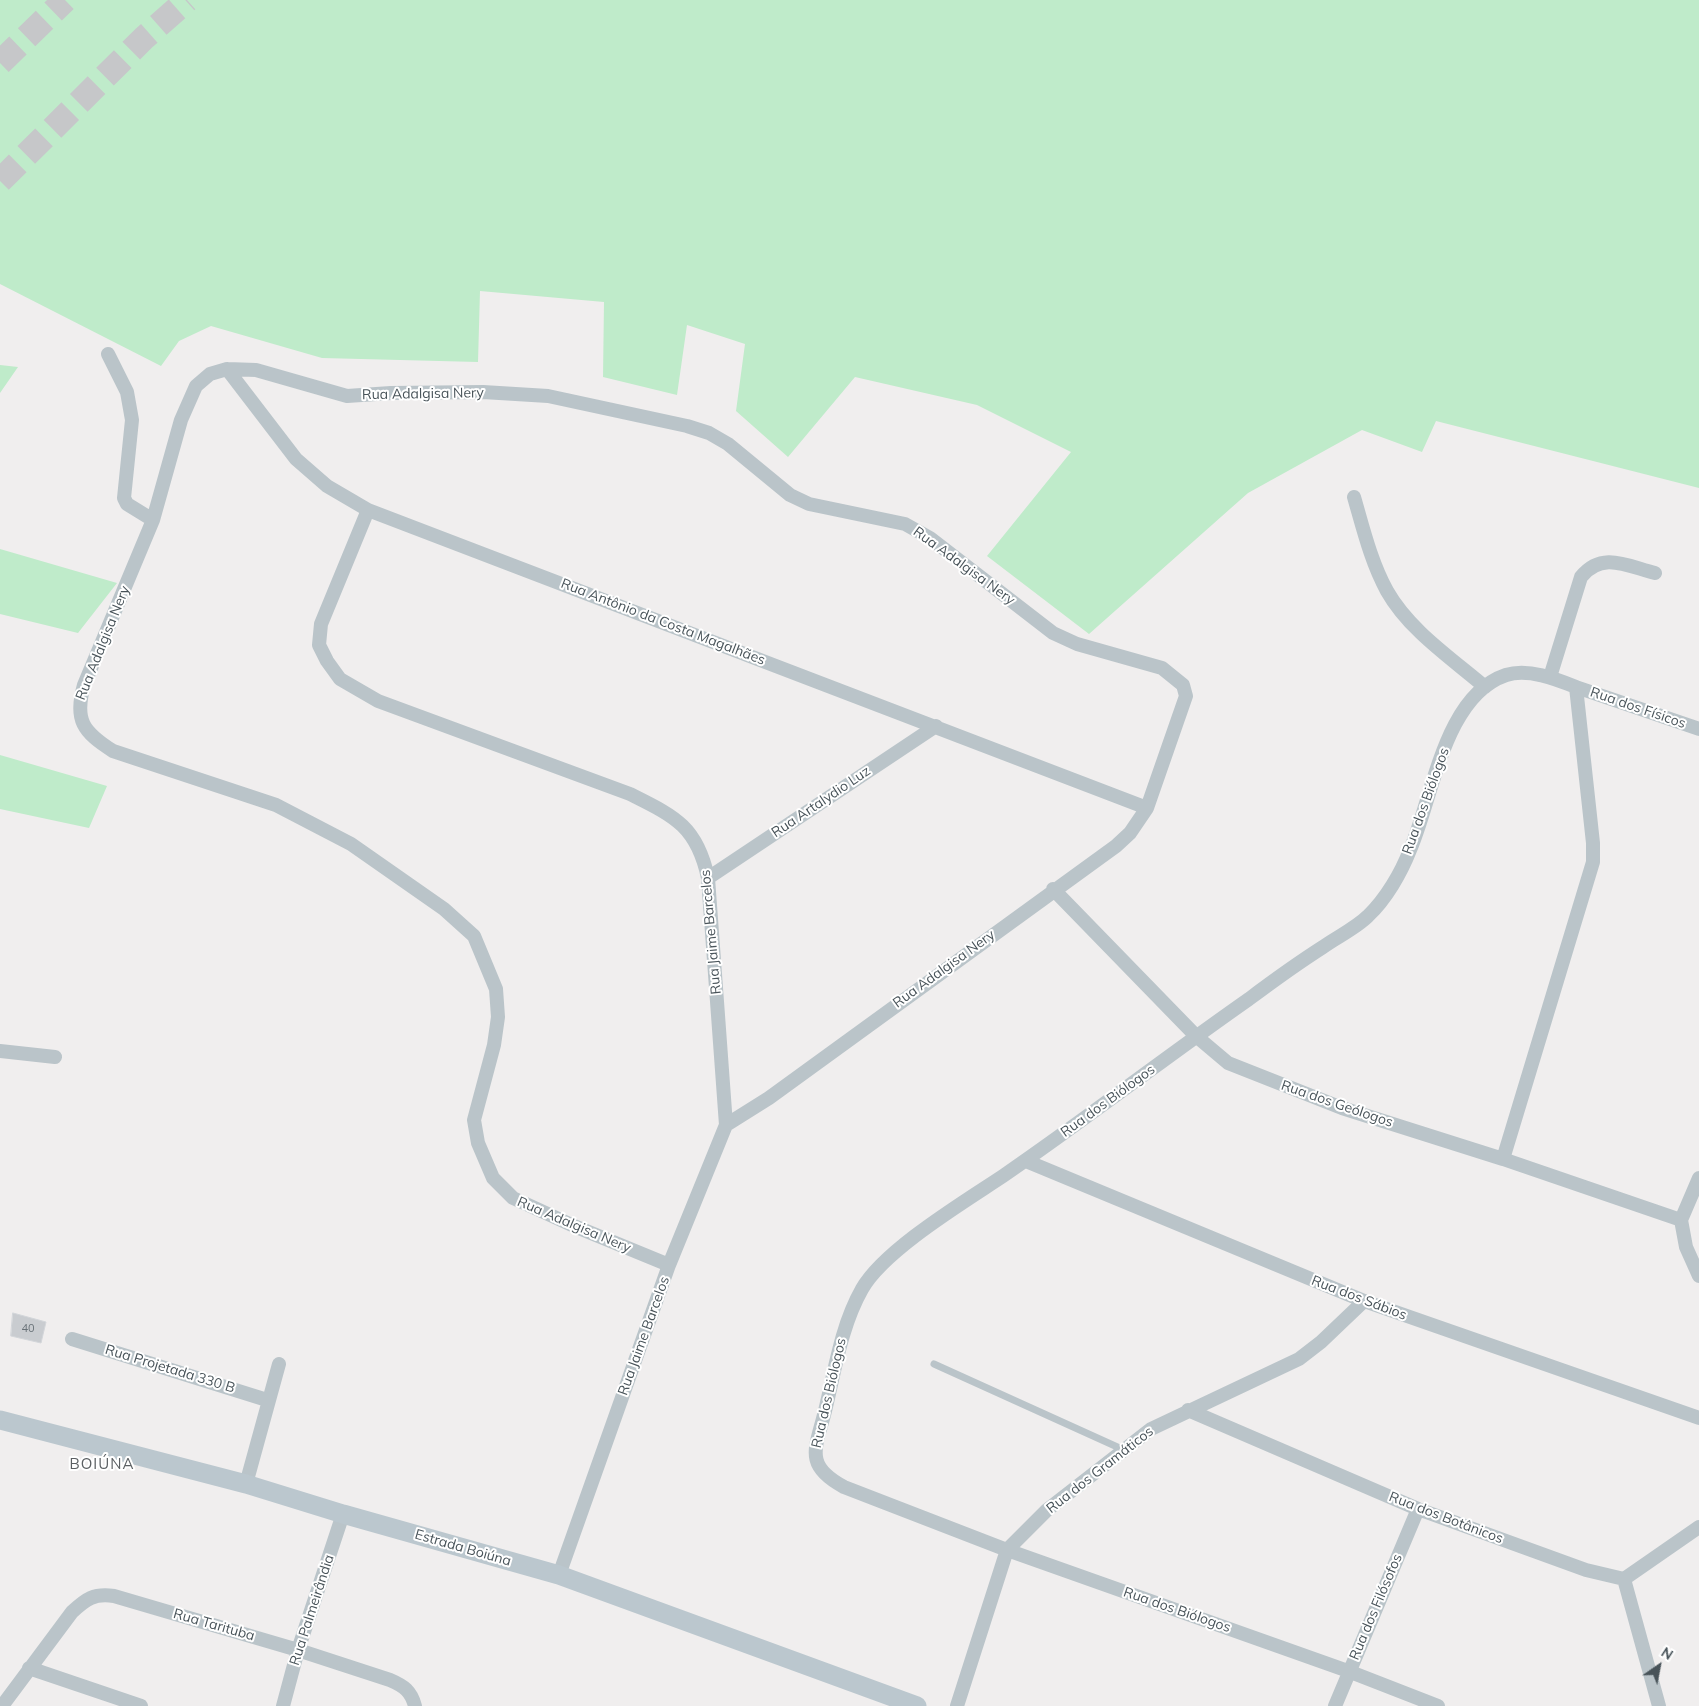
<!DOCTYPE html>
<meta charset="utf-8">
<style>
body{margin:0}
#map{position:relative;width:1699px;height:1706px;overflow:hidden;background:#f0eeee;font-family:Mulish,sans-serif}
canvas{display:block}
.north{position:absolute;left:1634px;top:1641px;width:50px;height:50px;-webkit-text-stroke:4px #fff;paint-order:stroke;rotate:33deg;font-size:14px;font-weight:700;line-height:20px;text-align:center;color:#485359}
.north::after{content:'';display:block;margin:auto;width:18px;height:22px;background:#485359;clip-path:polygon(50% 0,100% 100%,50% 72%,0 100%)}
</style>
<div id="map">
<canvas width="1699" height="1706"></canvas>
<div class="north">N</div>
</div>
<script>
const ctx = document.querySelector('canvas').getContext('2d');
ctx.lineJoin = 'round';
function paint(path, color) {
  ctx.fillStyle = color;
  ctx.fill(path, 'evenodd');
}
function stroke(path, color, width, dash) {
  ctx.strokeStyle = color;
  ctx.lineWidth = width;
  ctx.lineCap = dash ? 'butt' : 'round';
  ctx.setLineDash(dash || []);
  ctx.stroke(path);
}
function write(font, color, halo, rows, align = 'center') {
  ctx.font = font + ' Mulish,sans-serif';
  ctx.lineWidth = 4;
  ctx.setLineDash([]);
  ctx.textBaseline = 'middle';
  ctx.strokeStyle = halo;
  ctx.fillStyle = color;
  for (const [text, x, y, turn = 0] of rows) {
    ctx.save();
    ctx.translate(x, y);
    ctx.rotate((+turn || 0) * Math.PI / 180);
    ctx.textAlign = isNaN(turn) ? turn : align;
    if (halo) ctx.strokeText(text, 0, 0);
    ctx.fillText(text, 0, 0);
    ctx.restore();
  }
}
const green = new Path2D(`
 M 0,0 L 1699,0 L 1699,488 L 1436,421 L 1422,452 L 1362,430 L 1248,493 L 1089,634 L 987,556 L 1071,452 L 977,405 L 855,377 L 788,457 L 736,411 L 745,344 L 687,325 L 677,395 L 603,377 L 604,302 L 480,291 L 478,362 L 322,358 L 211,326 L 179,341 L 161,366 L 0,284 Z
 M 0,365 L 18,367 L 0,393 Z
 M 0,549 L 117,583 L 78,633 L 0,614 Z
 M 0,755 L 107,786 L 89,828 L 0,809 Z`);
const building = new Path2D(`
 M 13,1313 L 46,1322 L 41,1343 L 11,1336 Z`);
const highwayTunnel = new Path2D(`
 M 0,63 L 65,0
 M 0,181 L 144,38 L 187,0`);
const lane = new Path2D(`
 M 934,1364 L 1124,1450`);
const street = new Path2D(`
 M 108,354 L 127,392 L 132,420 L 124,498 L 127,504 L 153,520
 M 227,369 L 296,459 L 327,486 L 368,510 L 1147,808
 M 1354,497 C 1363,528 1371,562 1387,591 C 1409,630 1451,658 1485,687
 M 368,510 L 321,624 L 319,645 L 327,661 L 340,679 L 378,701 L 630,794 C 674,816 697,826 708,878 L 726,1125 L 669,1265 L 559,1575
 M 1550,677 L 1581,577 C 1602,551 1627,566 1655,573
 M 1576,687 L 1699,729
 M 708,878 L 936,726
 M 1053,889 L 1196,1036 L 1228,1063 L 1342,1108 L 1503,1159 L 1681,1220
 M 0,1051 L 55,1057
 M 1026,1161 L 1364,1301 L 1699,1418
 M 1699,1178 L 1681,1220 L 1686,1247 L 1699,1276
 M 669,1265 L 574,1226 L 513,1198 L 493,1178 L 478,1143 L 474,1120 L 494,1045 L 498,1017 L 496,989 L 474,936 L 444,909 L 351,844 L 276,805 L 113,751 C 83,732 74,720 84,685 L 153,520 L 181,420 L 196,386 L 210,374 L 227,369 L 256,370 L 347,396 L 391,393 L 483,392 L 548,396 L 687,426 L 709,433 L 728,444 L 790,495 L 809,504 L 905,524 L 930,538 L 1053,633 L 1077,644 L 1162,668 L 1183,685 L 1186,696 L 1147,808 L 1130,833 L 1116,846 L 769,1098 L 726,1125
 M 72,1339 L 267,1400
 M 1188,1410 L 1418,1509 L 1586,1570 L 1624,1579 L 1699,1527
 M 246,1484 L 279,1364
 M 1624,1579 L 1659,1706
 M 29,1668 L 141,1706
 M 2,1706 L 72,1612 C 86,1599 94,1593 114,1596 L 298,1650 L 390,1680 C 404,1686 411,1691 415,1706
 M 283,1706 L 298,1650 L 343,1514
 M 957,1706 L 1007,1550 L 1047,1510 L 1151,1429 L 1299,1359 L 1321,1342 L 1364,1301
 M 1335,1706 L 1418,1509
 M 1438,1706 L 1348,1671 L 1007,1550 L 844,1487 C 803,1465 816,1448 825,1411 C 835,1370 841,1326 862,1289 C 884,1250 964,1202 1003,1176 C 1086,1119 1166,1057 1249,999 C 1273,981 1298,963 1323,947 C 1337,937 1356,928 1368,916 C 1386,899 1401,873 1410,850 C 1433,797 1444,696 1506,675 C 1528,668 1556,679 1576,687 L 1593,843 L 1593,862 L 1503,1159`);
const secondary = new Path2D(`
 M 0,1420 L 246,1484 L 343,1514 L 559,1575 L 917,1706`);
const numberNames = [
 ["40",28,1329]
];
const streetNames = [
 ["Rua Adalgisa Nery",423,394,-1],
 ["Rua Adalgisa Nery",964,566,36],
 ["Rua Antônio da Costa Magalhães",663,622,21],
 ["Rua Adalgisa Nery",103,643,-68],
 ["Rua dos Físicos",1638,708,19],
 ["Rua dos Biólogos",1426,801,-70],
 ["Rua Artalydio Luz",821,802,-34],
 ["Rua Jaime Barcelos",711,932,-95],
 ["Rua Adalgisa Nery",944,969,-36],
 ["Rua dos Biólogos",1108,1101,-36],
 ["Rua dos Geólogos",1337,1104,19],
 ["Rua Adalgisa Nery",574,1225,23],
 ["Rua dos Sábios",1359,1298,21],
 ["Rua Jaime Barcelos",644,1336,-70],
 ["Rua Projetada 330 B",170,1369,17],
 ["Rua dos Biólogos",829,1393,-77],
 ["Rua dos Gramáticos",1100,1470,-38],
 ["Rua dos Botânicos",1446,1518,21],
 ["Estrada Boiúna",463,1548,16],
 ["Rua dos Filósofos",1376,1607,-67],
 ["Rua Palmeirândia",312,1610,-72],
 ["Rua dos Biólogos",1177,1610,19],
 ["Rua Tarituba",214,1625,16]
];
const neighbourhoodNames = [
 ["BOIÚNA",102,1464]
];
paint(green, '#bfebca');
paint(building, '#c9ccd0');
stroke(building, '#d2d5d9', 1);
stroke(highwayTunnel, '#c6c7c9', 25, [25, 12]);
stroke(lane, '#bac4c9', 7);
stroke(street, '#bac4c9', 14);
stroke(secondary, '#bbc7ce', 19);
write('11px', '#687177', null, numberNames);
write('14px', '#485359', '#fff', streetNames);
ctx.letterSpacing = '1px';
write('15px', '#5b5f62', '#fff', neighbourhoodNames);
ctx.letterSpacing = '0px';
</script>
